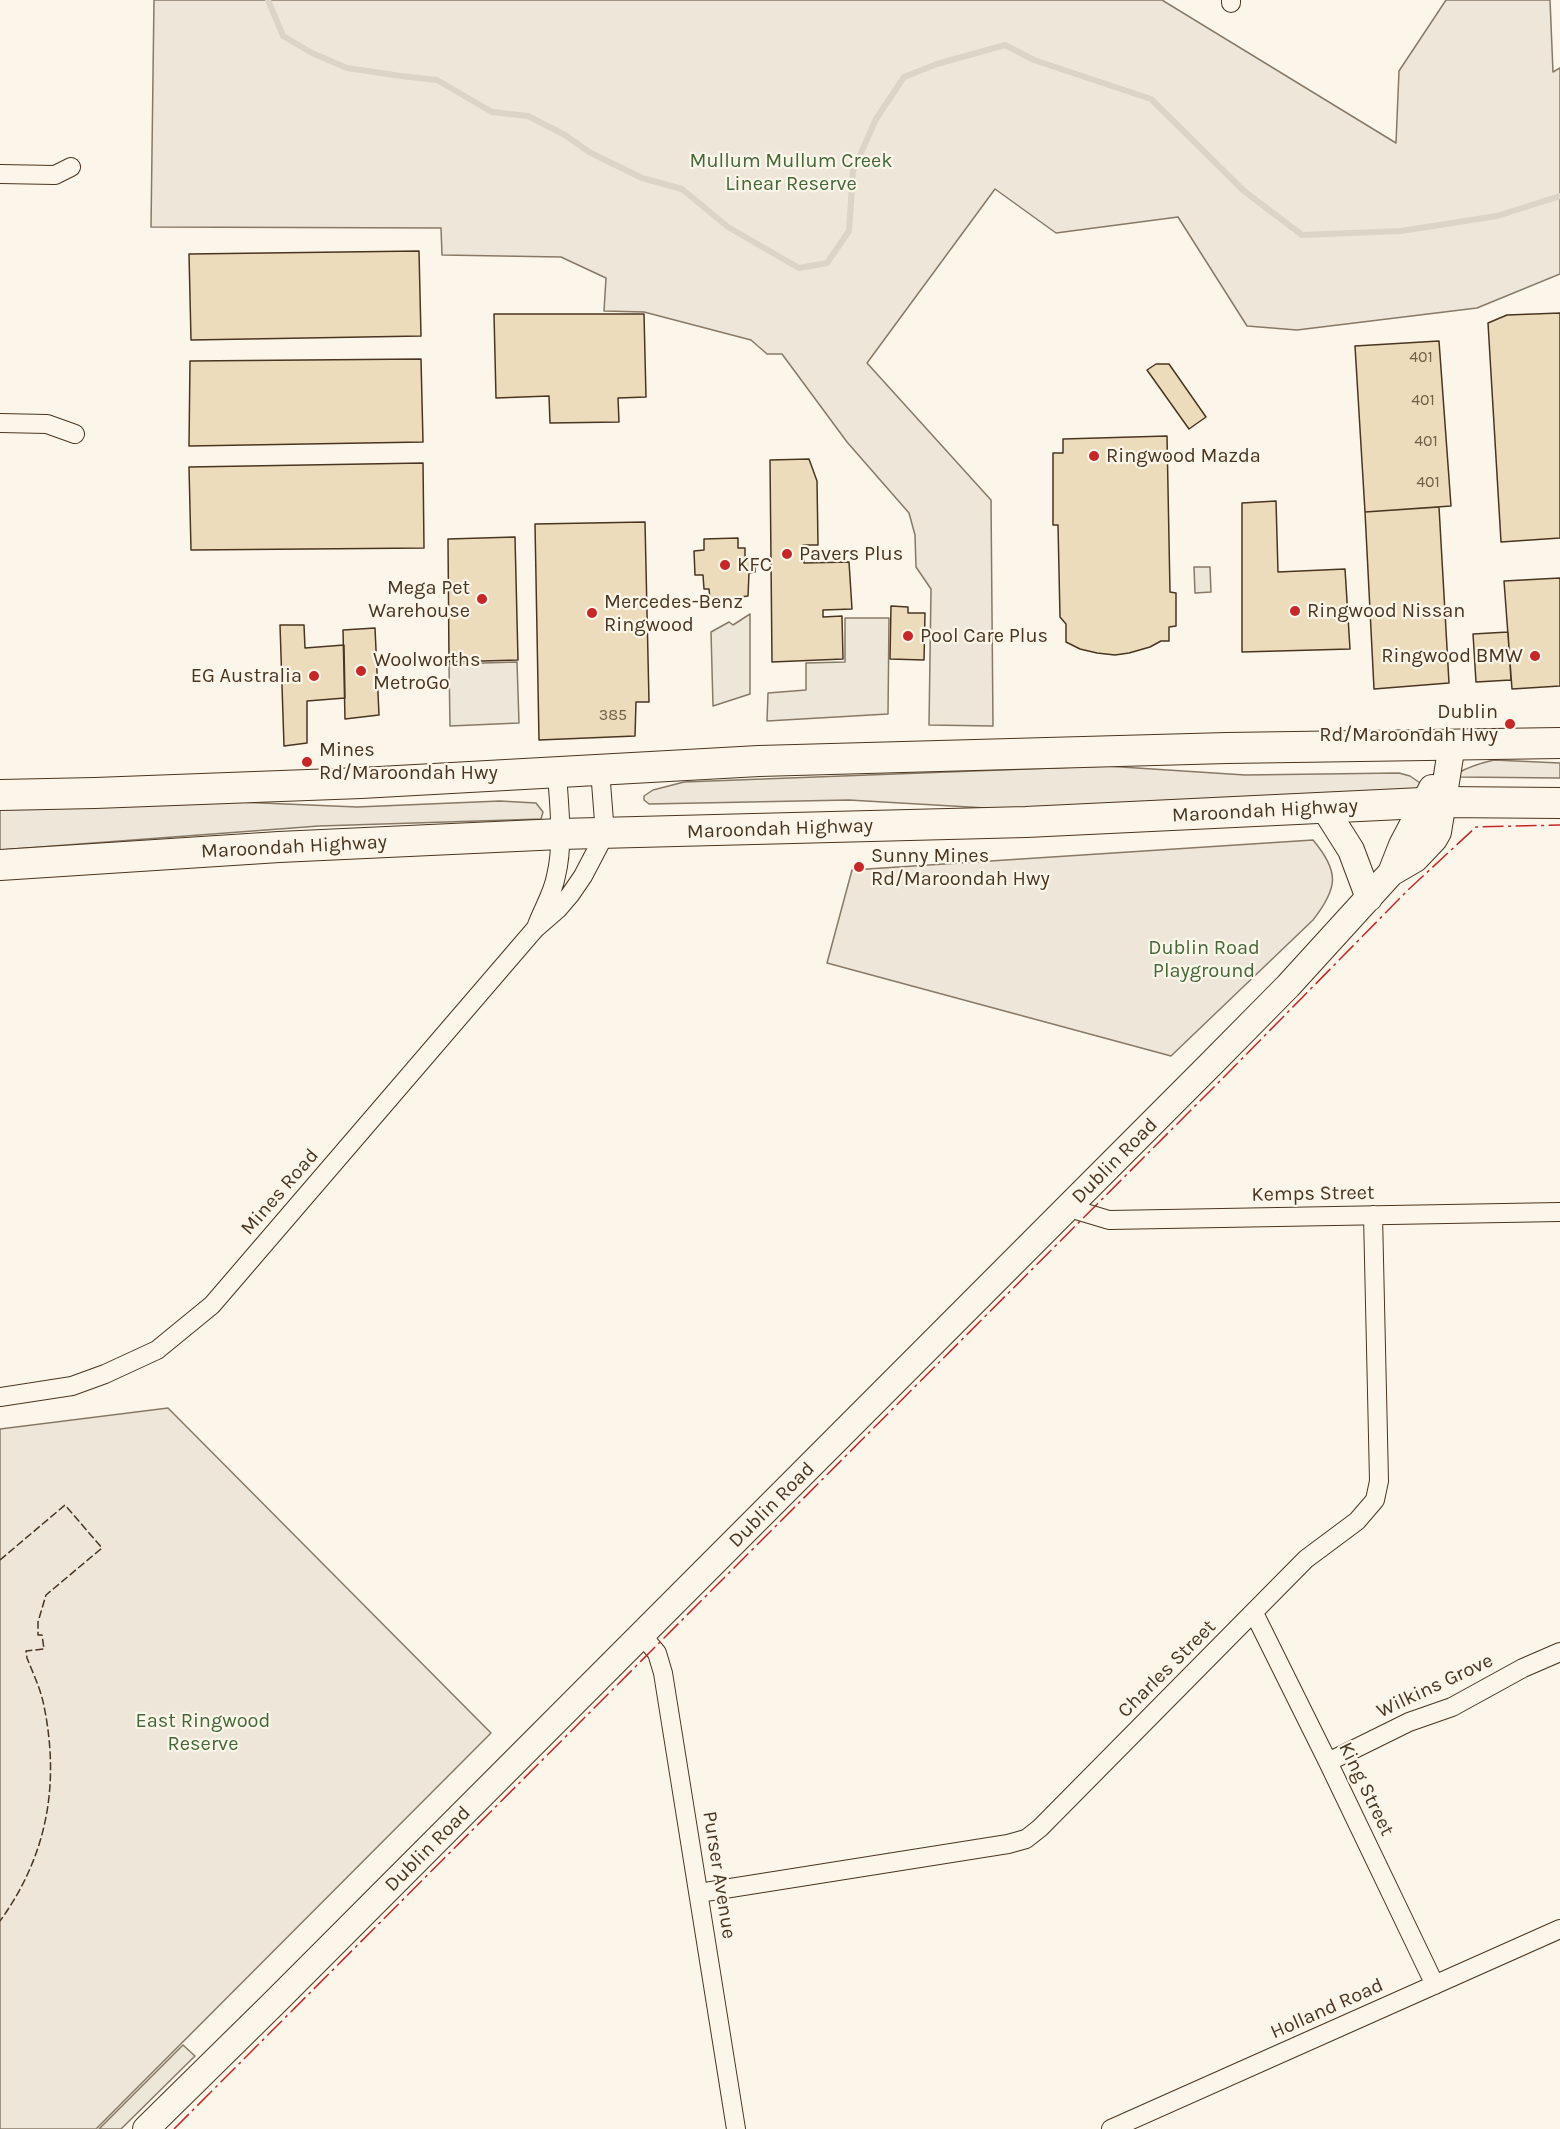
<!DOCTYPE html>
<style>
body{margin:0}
canvas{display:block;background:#fbf6e9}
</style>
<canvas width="1560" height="2129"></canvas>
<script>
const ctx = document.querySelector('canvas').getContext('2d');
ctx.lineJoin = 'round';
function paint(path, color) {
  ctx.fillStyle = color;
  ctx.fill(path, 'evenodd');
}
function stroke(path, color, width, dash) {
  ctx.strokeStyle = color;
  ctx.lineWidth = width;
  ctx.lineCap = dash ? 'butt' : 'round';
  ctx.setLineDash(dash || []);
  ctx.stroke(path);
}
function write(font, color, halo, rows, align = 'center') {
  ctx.font = font + ' Karla,sans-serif';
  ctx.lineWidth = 4.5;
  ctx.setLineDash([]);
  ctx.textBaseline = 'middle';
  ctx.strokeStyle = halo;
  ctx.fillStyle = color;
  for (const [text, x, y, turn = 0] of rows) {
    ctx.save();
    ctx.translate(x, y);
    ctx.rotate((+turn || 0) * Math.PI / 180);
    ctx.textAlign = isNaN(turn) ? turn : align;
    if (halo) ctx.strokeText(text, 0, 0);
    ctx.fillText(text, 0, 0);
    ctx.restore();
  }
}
const green = new Path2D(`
 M 154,0 L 1162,0 L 1396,143 L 1399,71 L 1446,0 L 1550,0 L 1553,72 L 1560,68 L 1560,274 L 1477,308 L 1297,330 L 1247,326 L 1178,217 L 1056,233 L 995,189 L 867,363 L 991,500 L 993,726 L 929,725 L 931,589 L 916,567 L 915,535 L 909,513 L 847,442 L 782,354 L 767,354 L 751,340 L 644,312 L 604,311 L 606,278 L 561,257 L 442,255 L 441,228 L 151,227 Z
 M 1494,760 L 1560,763 L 1560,778 L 1458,777 L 1458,773 C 1470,766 1481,763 1494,760 Z
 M 1106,766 L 1245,775 L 1399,773 L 1410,776 L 1423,785 L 1422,790 L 1003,809 L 849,800 L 649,804 L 644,800 L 644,796 L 653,790 L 684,782 Z
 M 500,801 L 536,803 L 543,812 L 541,819 L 319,826 L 0,850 L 0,809 L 238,802 L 357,807 Z
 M 1313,840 C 1340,872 1338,888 1313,920 L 1171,1056 L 827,963 L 852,870 Z
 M 168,1408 L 491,1733 L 96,2129 L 0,2129 L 0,1429 Z`);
const parking = new Path2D(`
 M 1194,567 L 1210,567 L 1211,592 L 1195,593 Z
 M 750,614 L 750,694 L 713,706 L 711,632 L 729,622 L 733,625 Z
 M 845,618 L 889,618 L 888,714 L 767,721 L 768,693 L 806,690 L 806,663 L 845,662 Z
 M 517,662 L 519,723 L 450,726 L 449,664 Z
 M 183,2045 L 195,2056 L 121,2129 L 99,2129 Z`);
const stream = new Path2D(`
 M 268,0 L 283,36 L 312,53 L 347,68 L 401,76 L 437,80 L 492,112 L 528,116 L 565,135 L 589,152 L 642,178 L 682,189 L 728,227 L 799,268 L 827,263 L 849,231 L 853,171 L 876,119 L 904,77 L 937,64 L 1005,45 L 1034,60 L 1151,99 L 1244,191 L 1302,235 L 1401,231 L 1497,216 L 1560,196`);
const building = new Path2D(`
 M 419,251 L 421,336 L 191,340 L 189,254 Z
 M 1560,313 L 1560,538 L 1501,542 L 1488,323 L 1507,315 Z
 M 494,314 L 644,314 L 646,397 L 618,398 L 619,422 L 550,423 L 549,396 L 496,398 Z
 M 1439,341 L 1451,506 L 1365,512 L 1355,346 Z
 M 421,359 L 423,442 L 189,446 L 190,361 Z
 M 1156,364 L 1169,364 L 1206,417 L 1189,429 L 1147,370 Z
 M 1167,436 L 1170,592 L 1176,593 L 1176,626 L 1169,627 L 1169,641 L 1161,641 L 1150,647 L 1129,653 L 1115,655 L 1097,653 L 1080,649 L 1066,642 L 1066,624 L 1060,617 L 1058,525 L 1053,525 L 1053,453 L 1063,453 L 1063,439 Z
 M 809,459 L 817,481 L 818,545 L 803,545 L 804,563 L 849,562 L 852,609 L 823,610 L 823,617 L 842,616 L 843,659 L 772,662 L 770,460 Z
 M 423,463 L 424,548 L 191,550 L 189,467 Z
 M 1276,501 L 1278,572 L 1345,569 L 1350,649 L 1242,652 L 1242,503 Z
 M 1439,507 L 1449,683 L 1374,689 L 1365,512 Z
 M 645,522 L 649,702 L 636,702 L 635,736 L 539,740 L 535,524 Z
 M 515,537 L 518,660 L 449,662 L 448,539 Z
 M 738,538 L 738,548 L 745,548 L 745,558 L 755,558 L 755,572 L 749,573 L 748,596 L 740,597 L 739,600 L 710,600 L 709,589 L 704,589 L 703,575 L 695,575 L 694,551 L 704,550 L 704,539 Z
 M 1560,578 L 1560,686 L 1512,689 L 1504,581 Z
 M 891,606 L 908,607 L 908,613 L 925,613 L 924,660 L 890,659 Z
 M 280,625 L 304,625 L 305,648 L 344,645 L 345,698 L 307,701 L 307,743 L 284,746 Z
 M 375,628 L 379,715 L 345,719 L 343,630 Z
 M 1508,632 L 1511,680 L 1476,682 L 1473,634 Z`);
const minor = new Path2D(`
 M 1231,3 L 1231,0
 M 0,174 L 55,175 L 71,167
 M 0,423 L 47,424 L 75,434
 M 537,925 C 543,909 553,893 556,876 C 564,843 559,806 557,773
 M 1070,1206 L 1079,1211 L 1109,1220 L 1560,1212
 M 0,1397 L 72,1386 L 105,1374 L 157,1350 L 212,1305 L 535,929 L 558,909 L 570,895 L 583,876 L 605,834 L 600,770
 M 1254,1613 L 1328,1762 L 1435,1985
 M 642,1635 L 657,1653 L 663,1673 L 736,2129
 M 1328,1762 L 1409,1722 L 1452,1707 L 1523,1668 L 1560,1652
 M 699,1893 L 1008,1844 L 1026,1839 L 1040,1828 L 1306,1559 L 1357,1521 L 1375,1500 L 1379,1481 L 1373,1215
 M 1111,2129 L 1560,1929`);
const secondary = new Path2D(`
 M 1325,809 L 1351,850 L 1369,898
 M 1391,873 L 1402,845 L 1432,788
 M 146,2129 L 275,2002 L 1209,1066 L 1288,986 L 1391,873 L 1415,859 L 1434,839 L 1438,832 L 1452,744`);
const trunk = new Path2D(`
 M 0,795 L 95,793 L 361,783 L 759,761 L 1227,748 L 1560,743
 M 0,865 L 279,847 L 560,834 L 1026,822 L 1443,802 L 1560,803`);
const fence = new Path2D(`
 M 0,1560 L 65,1505 L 102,1548 L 46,1595 L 38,1622 L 38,1635 L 42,1635 L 44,1649 L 26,1651 L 27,1658 C 33,1673 41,1690 44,1706 C 60,1785 47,1856 0,1921`);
const power = new Path2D(`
 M 174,2129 L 1221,1080 L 1409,889 L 1476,827 L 1560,825`);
const markers = [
 [1094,456,6,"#c62828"],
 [787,554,6,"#c62828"],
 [725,565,6,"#c62828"],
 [482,599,6,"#c62828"],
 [1295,611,6,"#c62828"],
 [592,613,6,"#c62828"],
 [908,636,6,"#c62828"],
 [1535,656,6,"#c62828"],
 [361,671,6,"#c62828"],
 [314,676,6,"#c62828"],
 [1510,724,6,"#c62828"],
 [307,762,6,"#c62828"],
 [859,867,6,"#c62828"]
];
const numberNames = [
 ["401",1421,357],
 ["401",1423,400],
 ["401",1426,441],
 ["401",1428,482],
 ["385",613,715]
];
const parkNames = [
 ["Mullum Mullum Creek",791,161],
 ["Linear Reserve",791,184],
 ["Dublin Road",1204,948],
 ["Playground",1204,971],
 ["East Ringwood",203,1721],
 ["Reserve",203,1744]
];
const poiNames = [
 ["Ringwood Mazda",1106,456],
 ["Pavers Plus",799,554],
 ["KFC",737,565],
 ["Mega Pet",470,588,"right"],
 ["Warehouse",470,611,"right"],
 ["Mercedes-Benz",604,602],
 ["Ringwood",604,625],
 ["Ringwood Nissan",1307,611],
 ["Pool Care Plus",920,636],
 ["Ringwood BMW",1523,656,"right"],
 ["Woolworths",373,660],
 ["MetroGo",373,683],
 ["EG Australia",302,676,"right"],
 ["Dublin",1498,712,"right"],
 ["Rd/Maroondah Hwy",1498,735,"right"],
 ["Mines",319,750],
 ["Rd/Maroondah Hwy",319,773],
 ["Sunny Mines",871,856],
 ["Rd/Maroondah Hwy",871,879]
];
const streetNames = [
 ["Maroondah Highway",1265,811,-3],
 ["Maroondah Highway",780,829,-2],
 ["Maroondah Highway",294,847,-3],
 ["Dublin Road",1115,1161,-45],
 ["Mines Road",280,1192,-49],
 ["Kemps Street",1313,1194,-1],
 ["Dublin Road",772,1505,-45],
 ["Charles Street",1167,1669,-45],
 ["Wilkins Grove",1435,1686,-25],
 ["King Street",1366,1789,64],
 ["Dublin Road",428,1849,-45],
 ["Purser Avenue",719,1875,81],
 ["Holland Road",1327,2009,-24]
];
paint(green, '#ede6d9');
stroke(green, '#887966', 1.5);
paint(parking, '#ede7d9');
stroke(parking, '#887966', 1.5);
stroke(stream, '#dcd4c6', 6);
paint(building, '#ecdcbc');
stroke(building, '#4a3520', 1.5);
stroke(minor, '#4a3520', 20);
stroke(secondary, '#4a3520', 28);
stroke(trunk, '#4a3520', 32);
stroke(minor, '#fbf6e9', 18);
stroke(secondary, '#fbf6e9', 26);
stroke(trunk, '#fbf6e9', 30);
stroke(fence, '#4a3520', 1.5, [8, 3]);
stroke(power, '#c62828', 1.5, [21, 4.5, 3, 4.5]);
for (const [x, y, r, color] of markers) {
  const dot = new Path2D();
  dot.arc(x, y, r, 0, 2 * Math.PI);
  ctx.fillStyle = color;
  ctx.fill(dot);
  stroke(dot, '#fbf6e9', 2);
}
write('16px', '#725f47', null, numberNames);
write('20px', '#436837', '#fbf6e9', parkNames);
write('20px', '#4a3520', '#fbf6e9', poiNames, 'left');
write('20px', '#4a3520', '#fbf6e9', streetNames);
</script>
